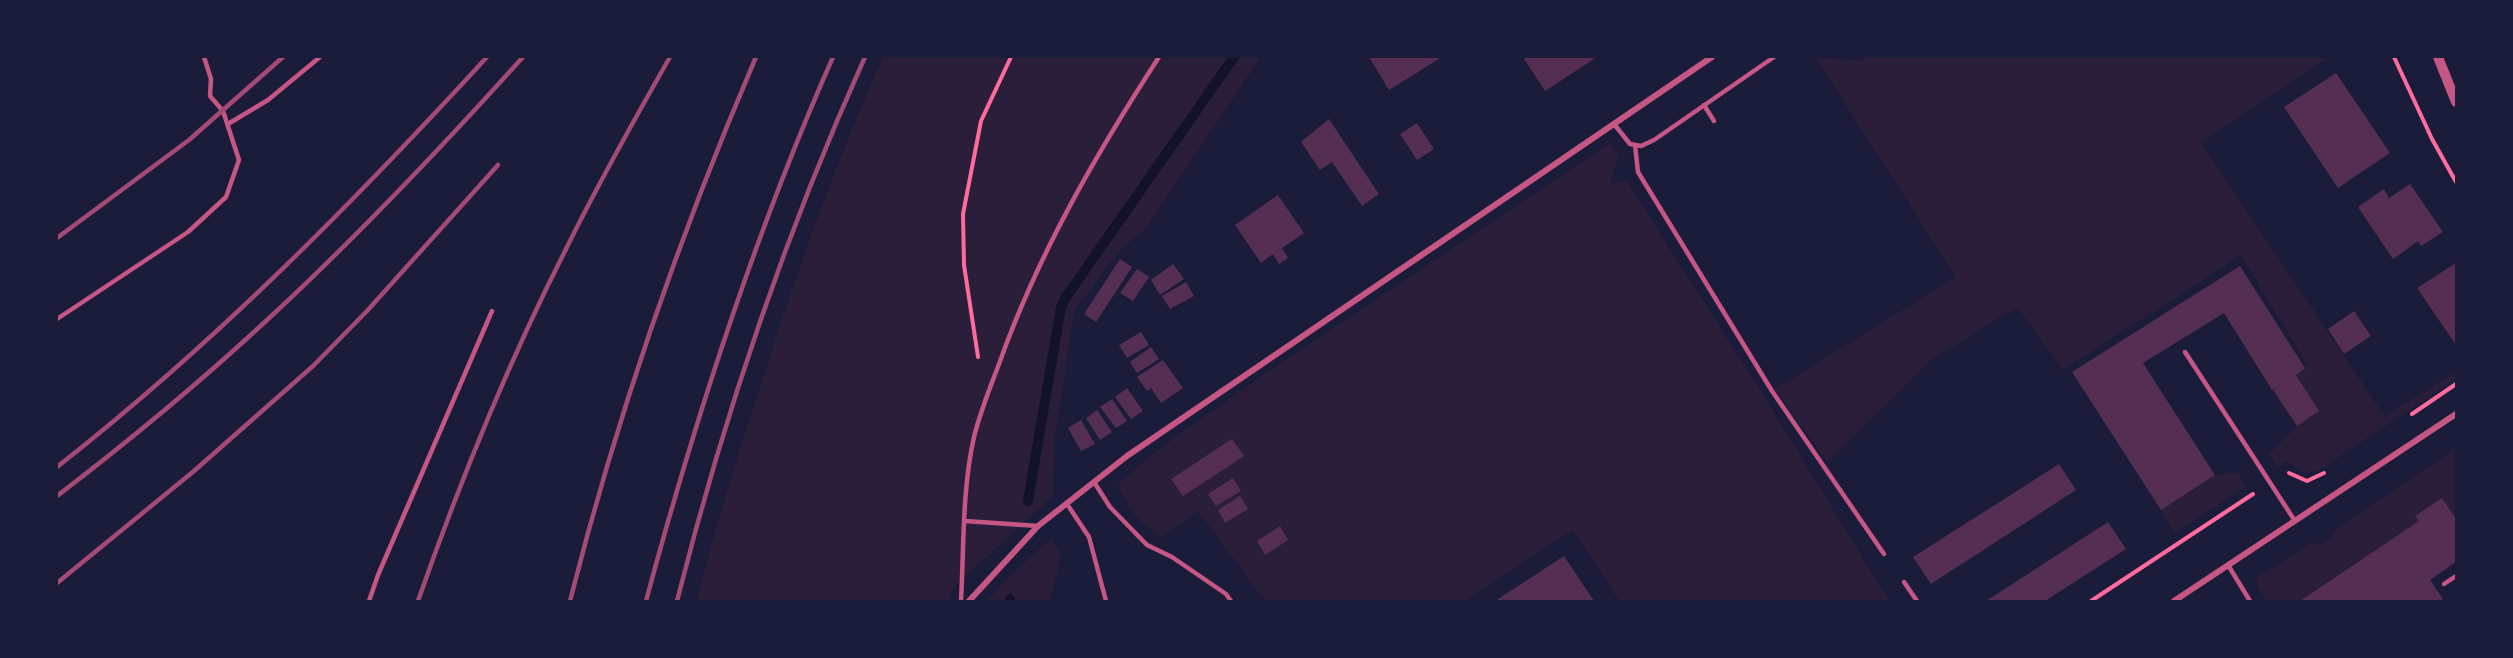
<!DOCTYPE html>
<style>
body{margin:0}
#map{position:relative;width:2513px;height:658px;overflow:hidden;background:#1b1b3a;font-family:Lato,sans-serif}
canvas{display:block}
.frame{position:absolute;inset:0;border:58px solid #1b1b3a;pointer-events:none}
</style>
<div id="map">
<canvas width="2513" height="658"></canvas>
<div class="frame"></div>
</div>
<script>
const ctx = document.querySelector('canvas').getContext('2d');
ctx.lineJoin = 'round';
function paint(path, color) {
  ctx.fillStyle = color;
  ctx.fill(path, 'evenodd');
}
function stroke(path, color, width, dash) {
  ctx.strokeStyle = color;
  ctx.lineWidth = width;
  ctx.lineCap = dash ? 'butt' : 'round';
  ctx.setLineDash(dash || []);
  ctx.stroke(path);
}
const green = new Path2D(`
 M 883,57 L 1261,57 L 1147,227 L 1118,252 L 1074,312 L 1055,438 L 1053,496 L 953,588 L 950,601 L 697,601 C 716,521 742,443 767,365 C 801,260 838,157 883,57 Z
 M 1815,57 L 1862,61 L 1867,57 L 2330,57 L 2201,142 L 2385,417 L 2456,371 L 2456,379 L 2321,469 L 2306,474 L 2286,461 L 2277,467 L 2269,454 L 2297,426 L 2319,411 L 2296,375 L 2308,366 L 2241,255 L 2063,370 L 2017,307 L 1931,360 L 1827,462 L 1775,389 L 1956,277 Z
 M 1610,143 L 1618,156 L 1610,185 L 1626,180 L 1764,396 L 1889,601 L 1619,601 L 1573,530 L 1465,601 L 1265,601 L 1198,511 L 1162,537 C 1136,522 1130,510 1118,484 L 1163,446 L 1252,383 Z
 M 2456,448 L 2456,562 L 2428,581 L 2441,601 L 2267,601 L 2257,586 L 2256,578 L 2312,543 L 2319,545 L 2333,536 L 2332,532 Z
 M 2238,473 L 2246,487 L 2175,533 L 2161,510 L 2215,475 Z
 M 1051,539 L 1061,554 L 1050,601 L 987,601 L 1011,574 Z`);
const stream = new Path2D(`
 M 1028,501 L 1061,307 L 1066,297 L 1234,57
 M 1010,601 L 1010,599`);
const building = new Path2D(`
 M 1369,57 L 1442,57 L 1389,90 Z
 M 1523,57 L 1597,57 L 1545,91 Z
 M 2336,73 L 2390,153 L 2338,188 L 2284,107 Z
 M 1329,119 L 1379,194 L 1362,206 L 1332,162 L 1320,170 L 1301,142 Z
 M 1417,123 L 1434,149 L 1417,160 L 1400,134 Z
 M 2410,184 L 2443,232 L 2421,246 L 2418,241 L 2393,259 L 2358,207 L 2384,189 L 2389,198 Z
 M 1278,195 L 1304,233 L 1282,248 L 1288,258 L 1279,264 L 1273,254 L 1261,263 L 1235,225 Z
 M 1120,259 L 1132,267 L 1096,322 L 1084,314 Z
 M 2456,263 L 2456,345 L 2417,288 Z
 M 1173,264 L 1184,279 L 1160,295 L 1151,280 Z
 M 2240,266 L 2305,368 L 2296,375 L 2319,411 L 2297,426 L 2273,390 L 2281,384 L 2272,390 L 2224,313 L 2143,363 L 2215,475 L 2161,510 L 2072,372 Z
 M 1137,269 L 1149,277 L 1133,301 L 1120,293 Z
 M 1186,282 L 1194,296 L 1170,309 L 1162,296 Z
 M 2354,311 L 2371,336 L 2344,354 L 2328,329 Z
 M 1141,332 L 1149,345 L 1127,358 L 1119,345 Z
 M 1151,347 L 1159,359 L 1137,373 L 1130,362 Z
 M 1163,360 L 1183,388 L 1161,403 L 1151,388 L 1147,391 L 1137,377 Z
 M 1127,388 L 1143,411 L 1131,419 L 1115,397 Z
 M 1112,399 L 1127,421 L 1116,428 L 1100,407 Z
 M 1097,410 L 1112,432 L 1100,440 L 1086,418 Z
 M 1081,420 L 1095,444 L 1081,451 L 1068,428 Z
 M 1232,439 L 1244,456 L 1183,496 L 1171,479 Z
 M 2059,464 L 2076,490 L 1931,584 L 1913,557 Z
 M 1233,478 L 1241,491 L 1216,506 L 1208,494 Z
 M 1240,496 L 1248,509 L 1225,523 L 1218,510 Z
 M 2442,498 L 2456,519 L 2456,562 L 2430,580 L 2443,599 L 2440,601 L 2300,601 L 2419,521 L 2415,516 Z
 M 2108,522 L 2126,549 L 2045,601 L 1986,601 Z
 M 1280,526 L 1288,540 L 1265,555 L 1257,541 Z
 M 1564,556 L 1594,601 L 1495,601 Z`);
const path = new Path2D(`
 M 2394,57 L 2432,139 L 2456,182
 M 978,357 L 964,265 L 963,214 L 981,121 L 1011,57
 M 2412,414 L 2456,384
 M 2289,473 L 2307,481 L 2324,473
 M 2091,601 L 2253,494`);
const service = new Path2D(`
 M 1704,105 L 1714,121
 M 228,124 L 268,100 L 320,57
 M 1614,124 L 1630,144 L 1641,146 L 1654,140 L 1774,57
 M 1635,145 L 1638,172 L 1772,391 L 1884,554
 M 57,319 L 188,232 L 226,197 L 239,160 L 223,111 L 210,96 L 211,79 L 204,57
 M 2185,352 L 2295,521
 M 1094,482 L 1110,507 L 1147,545 L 1172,557 L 1226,594 L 1231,601
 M 1067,504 L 1089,537 L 1106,601
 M 965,521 L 1038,526
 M 2228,565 L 2250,601
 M 1904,582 L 1917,601
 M 2444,584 L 2456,576
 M 369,601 L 378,575 L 492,311
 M 961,601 C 964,547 962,490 974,437 C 980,412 990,388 999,364 C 1038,254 1096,154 1159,57`);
const minor = new Path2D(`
 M 969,601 L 1038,526 L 1127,456 L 1712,57
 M 2174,601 L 2456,414`);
const tertiary = new Path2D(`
 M 2438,57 L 2456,102`);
const rail = new Path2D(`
 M 57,238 L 189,140 L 283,57
 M 57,467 C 215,343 352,204 487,57
 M 57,496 C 129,441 199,383 266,321 C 356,238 441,148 523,57
 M 57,583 L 194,471 L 313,366 L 367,311 L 498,165
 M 418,601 C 460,481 508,363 566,249 C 598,184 634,120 670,57
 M 570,601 C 617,415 680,234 756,57
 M 646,601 C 696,415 755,233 833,57
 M 677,601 C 724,415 786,232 865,57`);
paint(green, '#2a1e3b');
stroke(stream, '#12122b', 10);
paint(building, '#542f53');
stroke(path, '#ff6b9d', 4);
stroke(service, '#c65784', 4.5);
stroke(minor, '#c65784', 6);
stroke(tertiary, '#c65784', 10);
stroke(rail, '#a44b75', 4.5);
</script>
